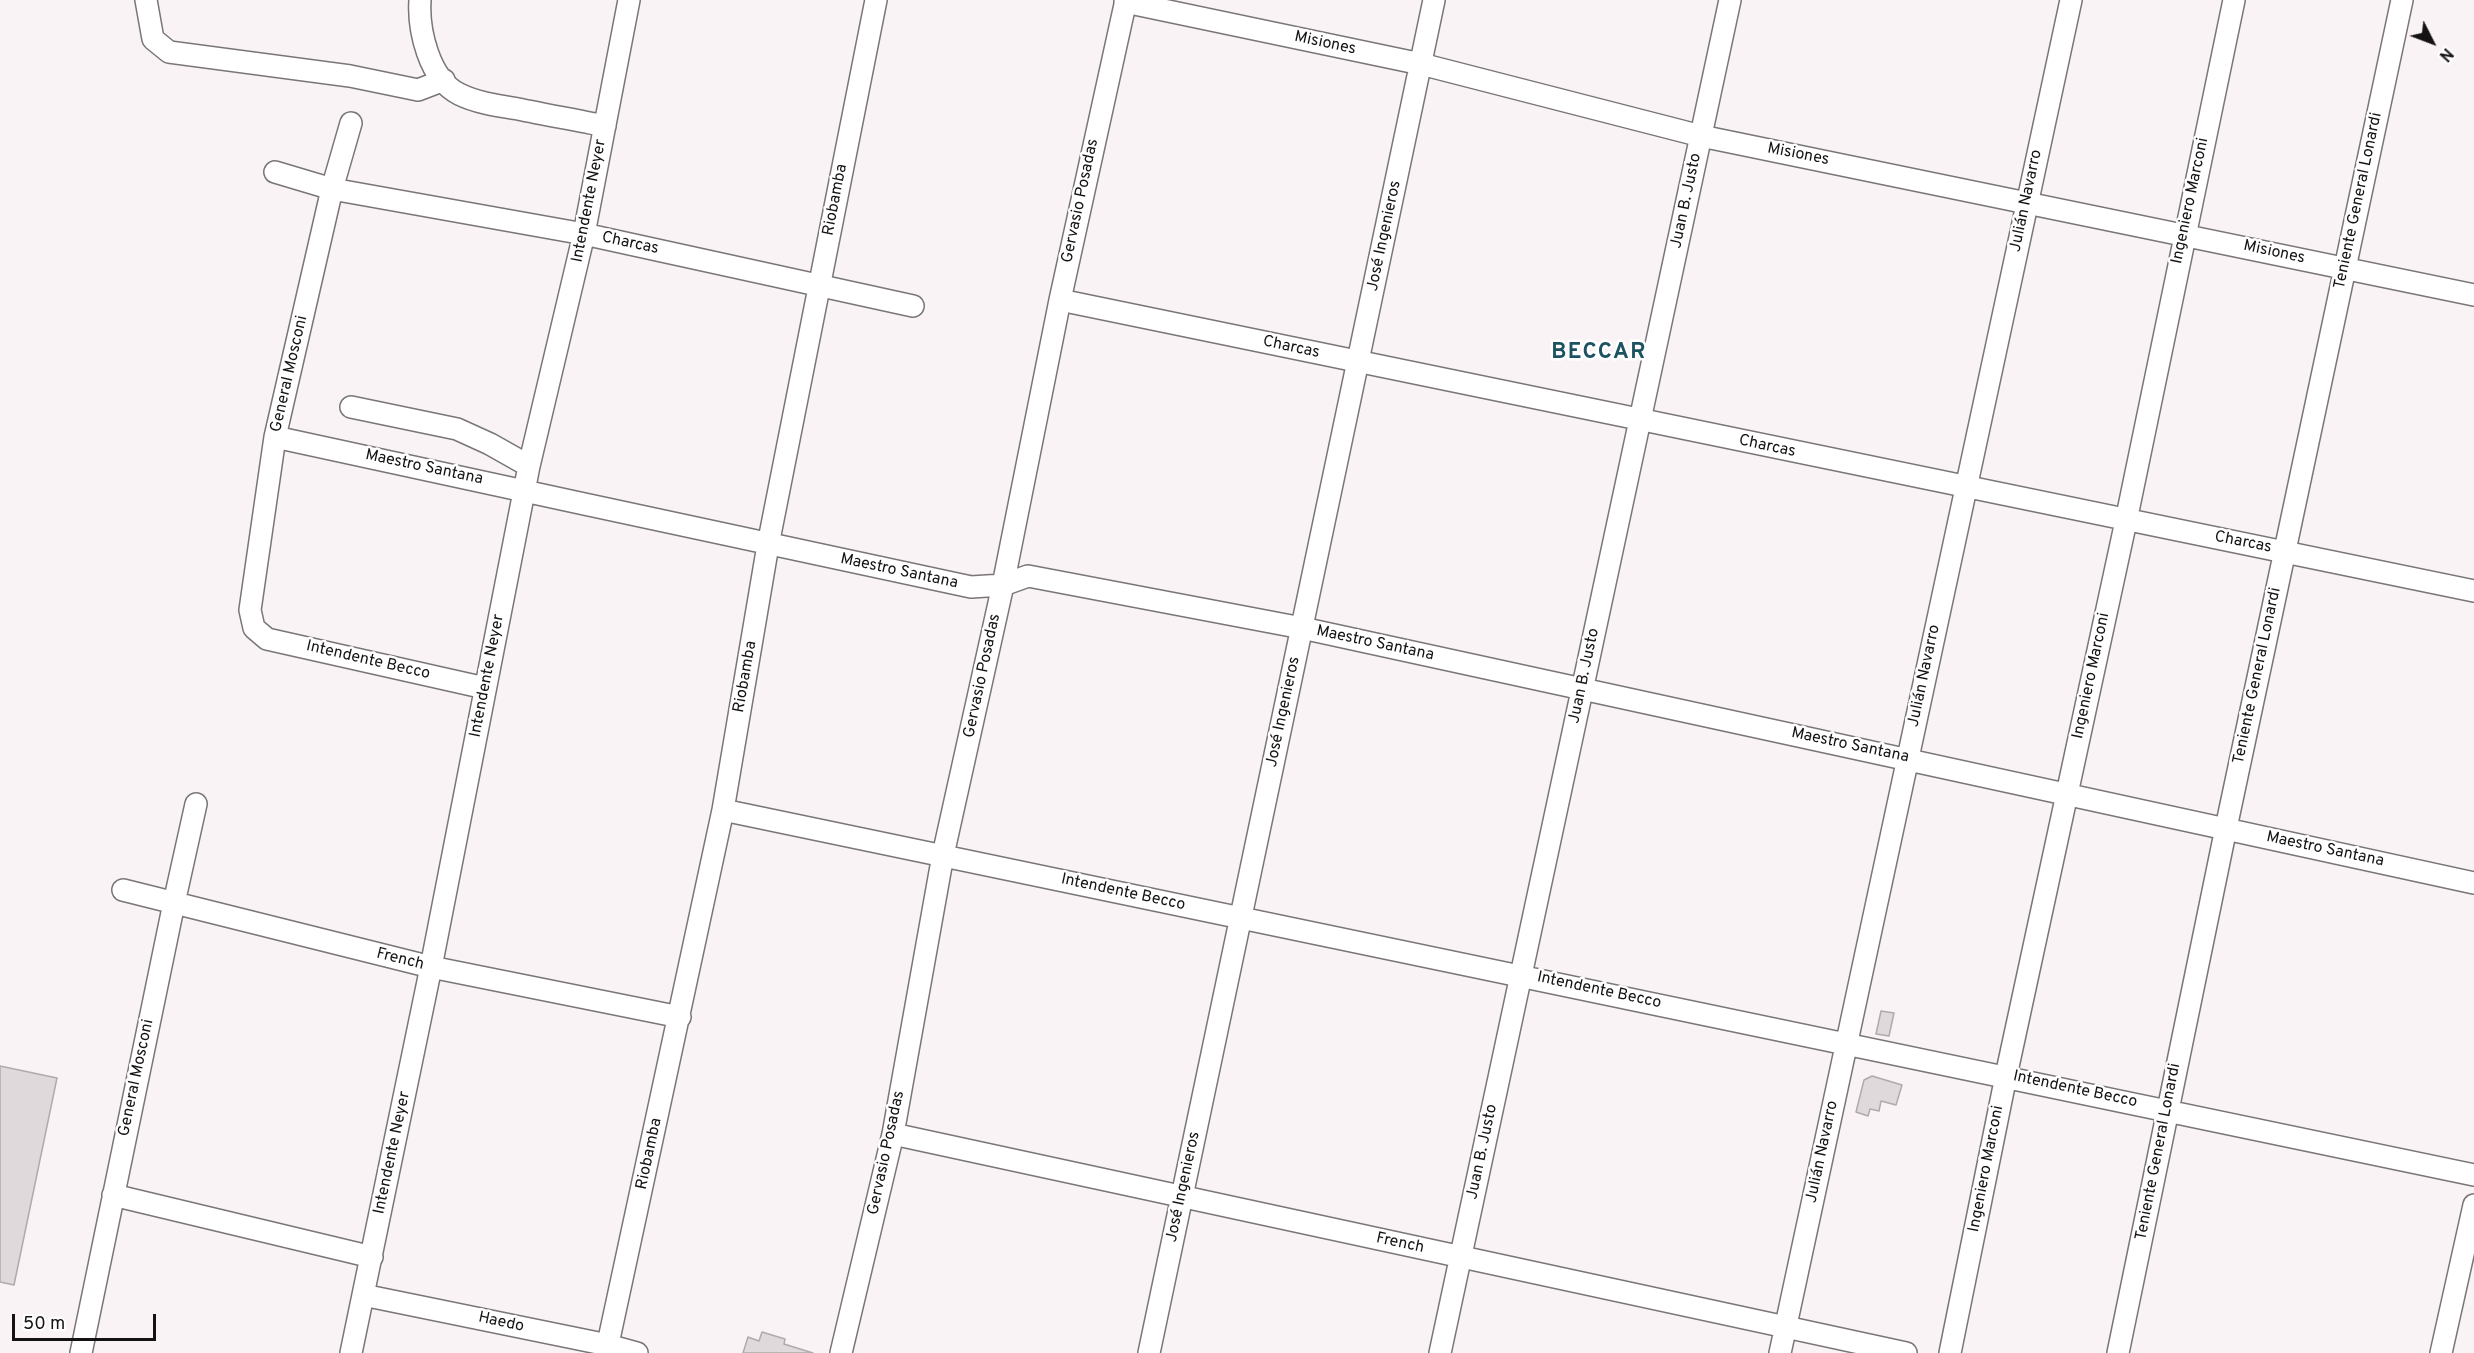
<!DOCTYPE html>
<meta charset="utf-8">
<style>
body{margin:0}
#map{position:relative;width:2474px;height:1353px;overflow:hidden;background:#f9f3f5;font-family:Overpass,sans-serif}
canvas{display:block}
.north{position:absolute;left:2402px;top:12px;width:60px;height:60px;-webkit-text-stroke:4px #fff;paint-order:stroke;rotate:132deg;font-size:16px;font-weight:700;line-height:24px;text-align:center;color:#141213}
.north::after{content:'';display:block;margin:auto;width:21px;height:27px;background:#141213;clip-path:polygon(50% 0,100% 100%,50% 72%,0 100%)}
.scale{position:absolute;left:12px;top:1314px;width:144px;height:27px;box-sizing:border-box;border:3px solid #141213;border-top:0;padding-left:8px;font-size:18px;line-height:21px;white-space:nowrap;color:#141213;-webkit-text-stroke:4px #fff;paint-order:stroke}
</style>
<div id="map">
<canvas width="2474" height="1353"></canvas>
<div class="north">N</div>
<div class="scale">50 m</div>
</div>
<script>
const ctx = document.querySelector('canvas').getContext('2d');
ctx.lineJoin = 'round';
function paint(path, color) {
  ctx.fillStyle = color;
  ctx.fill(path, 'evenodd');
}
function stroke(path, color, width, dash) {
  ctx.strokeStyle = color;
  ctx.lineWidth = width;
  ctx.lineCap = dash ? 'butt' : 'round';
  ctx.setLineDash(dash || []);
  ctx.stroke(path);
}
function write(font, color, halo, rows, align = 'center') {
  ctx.font = font + ' Overpass,sans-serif';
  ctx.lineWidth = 5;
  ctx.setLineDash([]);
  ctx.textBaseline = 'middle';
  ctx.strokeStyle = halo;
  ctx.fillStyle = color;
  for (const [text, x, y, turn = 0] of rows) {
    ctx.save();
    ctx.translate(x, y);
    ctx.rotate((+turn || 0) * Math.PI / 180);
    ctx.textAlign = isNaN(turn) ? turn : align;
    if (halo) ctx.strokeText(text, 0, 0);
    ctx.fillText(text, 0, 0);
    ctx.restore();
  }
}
const building = new Path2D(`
 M 1881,1011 L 1894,1013 L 1889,1036 L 1876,1034 Z
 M 0,1066 L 57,1078 L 14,1285 L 0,1282 Z
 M 1872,1076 L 1902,1085 L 1896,1105 L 1881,1101 L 1879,1111 L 1870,1109 L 1868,1116 L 1856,1112 L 1864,1080 Z
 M 762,1332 L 785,1339 L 784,1344 L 813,1353 L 743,1353 L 748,1337 L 759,1341 Z`);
const minor = new Path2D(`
 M 146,0 L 153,39 L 169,52 L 350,76 L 418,90 L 444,80
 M 420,0 C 418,30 429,79 459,94 C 477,103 499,106 518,109 C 547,115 576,120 605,126
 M 1125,2 L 1421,64 L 1701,136 L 2474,295
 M 351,123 L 332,189 L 275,437 L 250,610 L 254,628 L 267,639 L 485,688
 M 275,172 L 332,189 L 584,234 L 913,306
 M 1060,300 L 2474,591
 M 351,407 L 457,429 L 490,444 L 529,466
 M 275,437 C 507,486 739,539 971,587 L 1003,585 L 1028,576 L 1302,628 L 2474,883
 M 723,810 L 2474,1175
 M 123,890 L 431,967 L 680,1017
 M 893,1134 L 1906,1353
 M 113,1195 L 372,1257
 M 363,1295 L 608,1345 L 637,1353
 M 81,1353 L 174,903 L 196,804
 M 351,1353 L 431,967 L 529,466 L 584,234 L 629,0
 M 606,1353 L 723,810 L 768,545 L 876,0
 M 841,1353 L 893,1134 L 943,855 L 1003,585 L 1060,300 L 1126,0
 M 1149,1353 L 1434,0
 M 1440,1353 L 1730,0
 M 1780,1353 L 2071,0
 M 1950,1353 L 2006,1076 L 2126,521 L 2234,0
 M 2118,1353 L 2226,828 L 2402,0
 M 2441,1353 L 2474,1205`);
const streetNames = [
 ["Misiones",1325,44,12],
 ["Misiones",1798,155,11],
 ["Riobamba",836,200,-79],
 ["Intendente Neyer",590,201,-79],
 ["Gervasio Posadas",1081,201,-78],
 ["Juan B. Justo",1687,201,-78],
 ["Julián Navarro",2027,201,-78],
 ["Ingeniero Marconi",2191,201,-78],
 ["Teniente General Lonardi",2359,201,-78],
 ["José Ingenieros",1385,236,-78],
 ["Charcas",630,244,12],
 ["Misiones",2274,253,12],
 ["Charcas",1291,348,12],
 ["General Mosconi",290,374,-77],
 ["Charcas",1767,447,12],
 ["Maestro Santana",424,468,12],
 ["Charcas",2243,543,11],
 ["Maestro Santana",899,572,12],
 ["Maestro Santana",1375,644,12],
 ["Intendente Becco",368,661,13],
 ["Intendente Neyer",488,676,-79],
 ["Gervasio Posadas",983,676,-78],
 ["Juan B. Justo",1585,676,-78],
 ["Julián Navarro",1925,676,-78],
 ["Ingeniero Marconi",2092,676,-78],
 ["Teniente General Lonardi",2258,676,-78],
 ["Riobamba",746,677,-80],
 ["José Ingenieros",1284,712,-78],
 ["Maestro Santana",1850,746,12],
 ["Maestro Santana",2325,850,12],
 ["Intendente Becco",1123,893,12],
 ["French",400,960,14],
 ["Intendente Becco",1599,991,12],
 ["General Mosconi",137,1078,-78],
 ["Intendente Becco",2075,1090,12],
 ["Juan B. Justo",1483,1152,-78],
 ["Julián Navarro",1823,1152,-78],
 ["Teniente General Lonardi",2159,1152,-79],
 ["Intendente Neyer",393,1153,-78],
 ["Gervasio Posadas",887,1153,-78],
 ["Riobamba",650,1154,-78],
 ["Ingeniero Marconi",1987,1169,-79],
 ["José Ingenieros",1184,1187,-78],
 ["French",1400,1244,12],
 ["Haedo",501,1323,12]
];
const districtNames = [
 ["BECCAR",1599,354]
];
paint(building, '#dfd9db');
stroke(building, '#afaaab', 1.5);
stroke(minor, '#7a7576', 24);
stroke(minor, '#fff', 21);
write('16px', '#141213', '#fff', streetNames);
ctx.letterSpacing = '1.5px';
write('bold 22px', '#1d5361', '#fff', districtNames);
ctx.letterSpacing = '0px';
</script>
